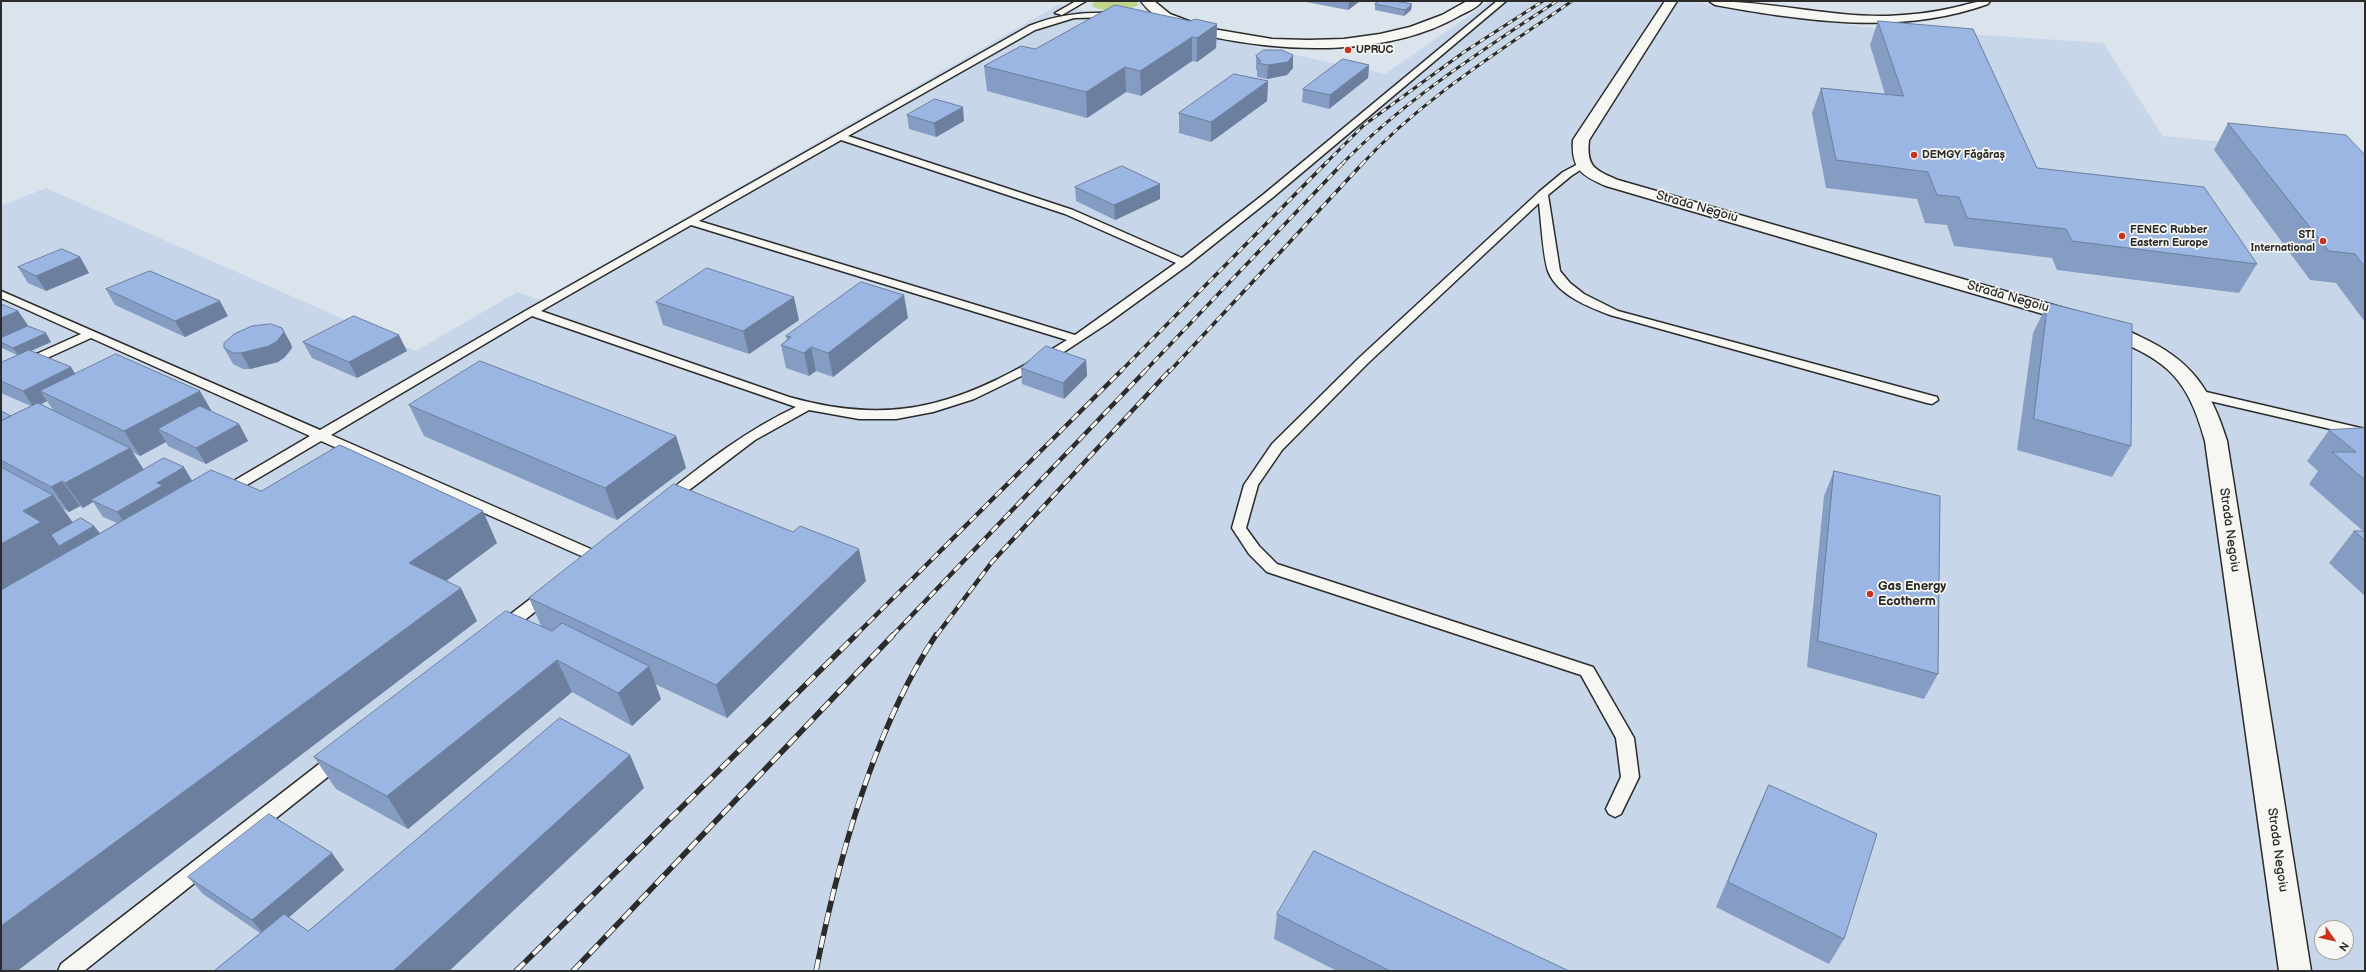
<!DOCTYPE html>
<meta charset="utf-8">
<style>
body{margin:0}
#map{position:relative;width:2366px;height:972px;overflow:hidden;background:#dbe3ed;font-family:"Balsamiq Sans",sans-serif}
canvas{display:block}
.frame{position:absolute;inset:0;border:2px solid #2b2b2b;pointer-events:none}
.north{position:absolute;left:2314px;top:920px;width:40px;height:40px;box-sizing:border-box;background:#f6f6f2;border:1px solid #a5a5a2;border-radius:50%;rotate:124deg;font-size:11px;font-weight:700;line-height:16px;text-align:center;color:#2b2b2b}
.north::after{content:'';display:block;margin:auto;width:14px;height:18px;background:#c8321e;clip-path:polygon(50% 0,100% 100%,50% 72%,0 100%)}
</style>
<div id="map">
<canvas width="2366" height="972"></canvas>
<div class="frame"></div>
<div class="north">N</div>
</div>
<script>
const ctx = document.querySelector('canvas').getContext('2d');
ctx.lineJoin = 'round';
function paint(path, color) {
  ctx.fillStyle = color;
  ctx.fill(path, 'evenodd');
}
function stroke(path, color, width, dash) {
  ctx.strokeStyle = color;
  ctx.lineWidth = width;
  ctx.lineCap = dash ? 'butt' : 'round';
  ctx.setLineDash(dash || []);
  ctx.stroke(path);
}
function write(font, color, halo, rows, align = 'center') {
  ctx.font = font + ' "Balsamiq Sans",sans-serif';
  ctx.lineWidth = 3.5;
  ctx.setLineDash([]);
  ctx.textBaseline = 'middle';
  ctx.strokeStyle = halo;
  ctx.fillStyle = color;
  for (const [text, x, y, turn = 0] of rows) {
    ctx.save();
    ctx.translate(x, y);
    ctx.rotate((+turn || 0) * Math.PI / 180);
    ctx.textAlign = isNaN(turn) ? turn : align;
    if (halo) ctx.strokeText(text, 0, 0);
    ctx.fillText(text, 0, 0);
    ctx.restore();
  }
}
const built = new Path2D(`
 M 1490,1 L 1688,1 L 1861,27 L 2103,43 L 2163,136 L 2365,156 L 2365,971 L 1,971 L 1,206 L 46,188 L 416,351 L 517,292 L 541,300 L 1058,5 L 1385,74 ZM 2322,928 L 2346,928 L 2346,952 L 2322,952 Z`);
const green = new Path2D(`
 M 1094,1 L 1137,1 L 1138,5 C 1127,12 1104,13 1092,6 Z`);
const lane = new Path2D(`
 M 1076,1 L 1086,1 L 1062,15 L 1055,13 Z
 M 1497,1 L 1506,1 L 1272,198 L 1188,265 L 1108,323 L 1044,365 L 974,399 L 933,412 L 896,419 L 859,419 L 809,410 L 755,440 L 672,503 L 667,505 L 660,500 L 662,497 C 704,463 747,430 796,407 L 532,316 L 331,435 L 600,553 L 602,557 L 600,561 L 595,562 L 321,441 L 230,495 L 220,495 L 218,492 L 220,489 L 310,436 L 91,338 L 1,379 L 1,370 L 81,334 L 1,298 L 1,291 L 320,430 L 527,310 L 1029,26 C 1058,14 1086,12 1117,13 L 1121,15 L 1117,17 L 1074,18 L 1035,30 L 848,136 L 1073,210 L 1182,258 L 1264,194 ZM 841,140 L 1065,214 L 1176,263 L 1075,335 L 699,221 ZM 691,225 L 1067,340 C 970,400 903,429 789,397 L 541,311 Z
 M 1582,162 L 1587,165 L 1585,167 L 1571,176 L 1548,195 L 1560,271 L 1570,283 L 1584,294 L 1618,311 L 1937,397 L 1938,400 L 1932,404 L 1927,403 L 1610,315 C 1589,307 1557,295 1548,271 C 1543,256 1541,220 1539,203 L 1367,364 L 1282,450 L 1258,485 L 1246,528 L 1259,546 L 1277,564 L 1593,667 L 1634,738 L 1639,777 L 1621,814 L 1615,817 L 1609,814 L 1606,809 L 1621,777 L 1616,738 L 1581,675 L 1267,572 L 1249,554 L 1232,528 L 1244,485 L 1272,444 L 1359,358 L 1539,192 L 1563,172 Z
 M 2202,391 L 2365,429 L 2365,437 L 2197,398 L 2196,395 L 2197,392 Z
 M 547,589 L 552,590 L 555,594 L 552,598 L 511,631 L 505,633 L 499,631 L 497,627 L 499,623 L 542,590 Z
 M 338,752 L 344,754 L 347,759 L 344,764 L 84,971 L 58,971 L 61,964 L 332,754 Z`);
const secondary = new Path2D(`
 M 1141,1 L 1154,1 L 1170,14 L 1207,28 L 1272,39 L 1308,40 L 1344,39 L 1380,34 L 1410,27 L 1442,15 L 1467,1 L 1482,1 C 1478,8 1466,12 1459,16 C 1389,56 1290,53 1213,37 C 1187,31 1157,24 1141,1 Z
 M 1665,1 L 1677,1 L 1589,140 C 1586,167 1595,170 1618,180 L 2081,313 L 2083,317 L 2081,321 L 2067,321 L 1606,186 C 1582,176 1571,169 1573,140 Z
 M 1709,1 C 1769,1 1828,17 1888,16 C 1909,15 1931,13 1952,8 C 1967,5 1973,1 1990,1 L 1988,4 C 1899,36 1806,21 1715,5 Z
 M 2104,322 C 2117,326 2129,331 2141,337 C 2191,360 2211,389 2227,441 L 2311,971 L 2279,971 L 2205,441 C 2186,371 2162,358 2097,332 L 2095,328 L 2097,324 Z`);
const railFar3 = new Path2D(`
 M 1325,164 L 1364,125 L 1464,52 L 1543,1
 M 1342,164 C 1404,100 1483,50 1557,1
 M 1362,164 C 1423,98 1499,52 1572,1`);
const railFar2 = new Path2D(`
 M 1120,372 L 1326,163
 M 1144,372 L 1343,163
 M 1169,372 L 1363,163`);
const railFar1 = new Path2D(`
 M 855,636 L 1121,371
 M 892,636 L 1145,371
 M 936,636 L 992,562 L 1169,371`);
const rail = new Path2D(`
 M 516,971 L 856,635
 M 573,971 L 893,635
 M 816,971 C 838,860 873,730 936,635`);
const wall = new Path2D(`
 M 1301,1 L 1360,1 L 1348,10 Z
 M 1375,4 L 1411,10 L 1404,16 L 1375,10 Z
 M 1190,21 L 1217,24 L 1216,48 L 1197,62 L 1192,61 L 1141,96 L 1126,92 L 1087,118 L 987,91 L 984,66 L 1035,49 Z
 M 1878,21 L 2037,168 L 2257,264 L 2239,293 L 2057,270 L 2052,258 L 1954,246 L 1947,225 L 1925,223 L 1917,199 L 1826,188 L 1812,113 L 1821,88 L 1885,94 L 1870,45 Z
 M 1256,56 L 1293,68 L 1287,75 L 1267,79 L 1257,77 L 1257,71 L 1256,69 Z
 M 1369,65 L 1368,78 L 1329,109 L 1302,102 L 1303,89 Z
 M 1268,81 L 1267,101 L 1211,142 L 1179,133 L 1179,113 Z
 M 907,115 L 964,121 L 936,137 L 909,129 Z
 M 2228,123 L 2365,155 L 2365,322 L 2336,283 L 2310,280 L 2214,150 Z
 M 1160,184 L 1160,199 L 1115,220 L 1076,201 L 1075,187 Z
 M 80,257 L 89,273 L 46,291 L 28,283 L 18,267 Z
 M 106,289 L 228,316 L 185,337 L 115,305 Z
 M 656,302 L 799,320 L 749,354 L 663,325 Z
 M 2048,303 L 2131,446 L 2112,477 L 2017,450 L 2033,333 Z
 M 1,304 L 18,311 L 28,326 L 51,342 L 31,351 L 71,367 L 75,374 L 212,412 L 239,424 L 248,441 L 206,464 L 168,446 L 166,442 L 140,456 L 132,452 L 144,470 L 192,480 L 261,491 L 497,543 L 446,581 L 477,621 L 17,971 L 1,971 L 1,411 L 11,416 L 31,406 L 1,393 L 1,363 L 17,355 L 2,348 L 1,349 ZM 47,401 L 53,410 L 41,404 ZM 93,502 L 103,517 L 117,523 L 100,533 L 94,526 L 73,523 L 62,508 L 69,512 L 80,506 L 83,508 Z
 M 908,318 L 833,377 L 816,371 L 809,376 L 786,368 L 781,345 L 787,340 L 786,336 Z
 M 282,328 L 291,344 L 292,348 L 285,357 L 278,362 L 250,369 L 243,369 L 233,364 L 224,348 Z
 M 303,342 L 407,351 L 357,378 L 312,358 Z
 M 1086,360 L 1087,376 L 1064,399 L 1022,384 L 1021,368 Z
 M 409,405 L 676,436 L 686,468 L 617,520 L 424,436 Z
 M 2365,428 L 2365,596 L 2329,563 L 2354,531 L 2363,531 L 2309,484 L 2318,471 L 2307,461 L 2329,430 Z
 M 1834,471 L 1938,674 L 1924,699 L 1807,667 L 1824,496 Z
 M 866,581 L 727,718 L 655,684 L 661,699 L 632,726 L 572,692 L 408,829 L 336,789 L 314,757 L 541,626 L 529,598 Z
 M 630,755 L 644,788 L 449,971 L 214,971 L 260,933 L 203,894 L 188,877 L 344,870 L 289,917 L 308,931 Z
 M 1769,785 L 1844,939 L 1829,964 L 1716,907 L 1757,810 Z
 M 1277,914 L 1569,971 L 1337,971 L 1274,939 Z`);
const shadedWall = new Path2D(`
 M 1349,1 L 1360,1 L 1348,10 Z
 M 1412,4 L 1411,10 L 1404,16 L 1405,10 Z
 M 1217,24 L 1216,48 L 1197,62 L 1197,38 Z
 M 1192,37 L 1192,61 L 1141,96 L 1140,71 Z
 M 1293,55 L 1293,68 L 1287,75 L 1267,79 L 1268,65 Z
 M 1369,65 L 1368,78 L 1329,109 L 1330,95 Z
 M 1125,67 L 1126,92 L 1087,118 L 1086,92 Z
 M 1268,81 L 1267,101 L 1211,142 L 1211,122 Z
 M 963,107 L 964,121 L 936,137 L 934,123 Z
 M 1160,184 L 1160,199 L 1115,220 L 1114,205 Z
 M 80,257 L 89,273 L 46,291 L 36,276 Z
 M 904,295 L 908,318 L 833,377 L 828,353 Z
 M 794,297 L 799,320 L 749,354 L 743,331 Z
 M 220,301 L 228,316 L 185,337 L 175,321 Z
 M 18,311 L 34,334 L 1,342 L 1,318 Z
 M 282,328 L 291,344 L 292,348 L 285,357 L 278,362 L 250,369 L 241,353 Z
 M 46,333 L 51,342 L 19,356 L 13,348 Z
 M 399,335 L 407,351 L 357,378 L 349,362 Z
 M 811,347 L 816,371 L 809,376 L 804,353 Z
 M 1086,360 L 1087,376 L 1064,399 L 1063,383 Z
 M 71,367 L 81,383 L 40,391 L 47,401 L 34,408 L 23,391 Z
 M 200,391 L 214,415 L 158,429 L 166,442 L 140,456 L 124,431 Z
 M 239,424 L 248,441 L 206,464 L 196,448 Z
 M 676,436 L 686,468 L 617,520 L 605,488 Z
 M 130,448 L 146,473 L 91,500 L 93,502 L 83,508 L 65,483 Z
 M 184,467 L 194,484 L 129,529 L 117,512 L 157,483 Z
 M 62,481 L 80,506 L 69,512 L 51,487 Z
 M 53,495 L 76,527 L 94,526 L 100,534 L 1,591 L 1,544 L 23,511 Z
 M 483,511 L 497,543 L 426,596 L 409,563 Z
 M 859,549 L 866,581 L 727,718 L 716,685 Z
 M 461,588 L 477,621 L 17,971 L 1,971 L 1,926 Z
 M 557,660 L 572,692 L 408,829 L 387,796 Z
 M 649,666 L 661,699 L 632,726 L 618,693 Z
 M 630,755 L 644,788 L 449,971 L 393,971 Z
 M 332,853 L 344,870 L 266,937 L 252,920 Z`);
const building = new Path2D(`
 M 1379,1 L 1396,1 L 1412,4 L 1405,10 L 1375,4 Z
 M 1115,5 L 1190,21 L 1195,19 L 1217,24 L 1197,38 L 1192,37 L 1140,71 L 1125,67 L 1086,92 L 984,66 L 1021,46 L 1035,49 Z
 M 1878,21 L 1973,29 L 2037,168 L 2204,187 L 2257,264 L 2072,241 L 2066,229 L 1967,218 L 1959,197 L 1937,195 L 1928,172 L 1836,160 L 1821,88 L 1903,96 Z
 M 1264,50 L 1282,50 L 1293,55 L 1288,62 L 1268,65 L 1258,63 L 1261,61 L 1256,56 Z
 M 1343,59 L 1369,65 L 1330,95 L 1303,89 Z
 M 1234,74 L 1268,81 L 1211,122 L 1179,113 Z
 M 935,99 L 963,107 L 934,123 L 907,115 Z
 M 2228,123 L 2346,135 L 2365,155 L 2365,267 L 2355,254 L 2329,251 Z
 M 1122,166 L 1160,184 L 1114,205 L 1075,187 Z
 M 62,249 L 80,257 L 36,276 L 18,267 Z
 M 707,268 L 794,297 L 743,331 L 656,302 Z
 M 150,271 L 220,301 L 175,321 L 106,289 Z
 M 861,282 L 904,295 L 828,353 L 811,347 L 804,353 L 781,345 L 791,337 L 786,336 Z
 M 2048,303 L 2132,324 L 2131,446 L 2034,419 Z
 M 1,304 L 18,311 L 1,318 Z
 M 354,316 L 399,335 L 349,362 L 303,342 Z
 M 271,324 L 282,328 L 284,332 L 277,341 L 269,346 L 241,353 L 233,353 L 224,348 L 224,343 L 234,334 L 252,326 Z
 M 28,326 L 46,333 L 13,348 L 1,342 L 1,338 Z
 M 1046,346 L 1086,360 L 1063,383 L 1021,368 Z
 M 29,350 L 71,367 L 23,391 L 1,381 L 1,363 Z
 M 116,354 L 200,391 L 124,431 L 40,391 Z
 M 480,361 L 676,436 L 605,488 L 409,405 Z
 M 38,403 L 130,448 L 65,483 L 62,481 L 51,487 L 1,460 L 1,421 Z
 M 200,406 L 239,424 L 196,448 L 158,429 Z
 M 1,411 L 11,416 L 1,421 Z
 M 2365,428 L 2365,480 L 2332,452 L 2356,452 L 2329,430 Z
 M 340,445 L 483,511 L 409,563 L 461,588 L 1,926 L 1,590 L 211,470 L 261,491 Z
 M 164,458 L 184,467 L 157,483 L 163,485 L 117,512 L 91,500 Z
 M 1,467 L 53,495 L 23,511 L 41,522 L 1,544 Z
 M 1834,471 L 1940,496 L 1938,674 L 1818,641 Z
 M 674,484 L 793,532 L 800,526 L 859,549 L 716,685 L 529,598 Z
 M 81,518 L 94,526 L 59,546 L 51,535 Z
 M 2354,531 L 2365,531 L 2365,540 Z
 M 506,611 L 552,631 L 562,623 L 649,666 L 618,693 L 557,660 L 387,796 L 314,757 Z
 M 560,718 L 630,755 L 393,971 L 214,971 L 284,914 L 308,931 Z
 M 1769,785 L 1877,834 L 1844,939 L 1728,882 Z
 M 269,814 L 332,853 L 252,920 L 188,877 Z
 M 1314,851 L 1569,971 L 1390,971 L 1277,914 Z`);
const markers = [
 [1348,50,4,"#c8321e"],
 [1914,155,4,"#c8321e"],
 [2122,236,4,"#c8321e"],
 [2323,241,4,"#c8321e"],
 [1870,594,4,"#c8321e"]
];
const farPoinames = [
 ["UPRUC",1356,50],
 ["DEMGY Făgăraș",1922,155],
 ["FENEC Rubber",2130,230],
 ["Eastern Europe",2130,243],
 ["STI",2315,235,"right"],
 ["International",2315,248,"right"]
];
const streetNames = [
 ["Strada Negoiu",1697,207,16],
 ["Strada Negoiu",2008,297,16],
 ["Strada Negoiu",2229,530,82],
 ["Strada Negoiu",2277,850,82]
];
const poiNames = [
 ["Gas Energy",1878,587],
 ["Ecotherm",1878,602]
];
paint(built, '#c8d6ea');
paint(green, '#bfd58b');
stroke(lane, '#2b2b2b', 3);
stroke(secondary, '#2b2b2b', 3);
paint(lane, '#f6f6f2');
paint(secondary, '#f6f6f2');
stroke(railFar3, '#2b2b2b', 3);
stroke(railFar2, '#2b2b2b', 3.5);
stroke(railFar1, '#2b2b2b', 4.5);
stroke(rail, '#2b2b2b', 5.5);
stroke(railFar3, '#f6f6f2', 2, [5.5]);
stroke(railFar2, '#f6f6f2', 2.5, [7]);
stroke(railFar1, '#f6f6f2', 3, [9]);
stroke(rail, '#f6f6f2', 4, [12]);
paint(wall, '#859dc2');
paint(shadedWall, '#6c7f9e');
paint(building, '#9bb6e2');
stroke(building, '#6c7f9e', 1);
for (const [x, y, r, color] of markers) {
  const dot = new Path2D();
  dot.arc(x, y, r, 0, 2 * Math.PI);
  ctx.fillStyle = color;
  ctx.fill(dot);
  stroke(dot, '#f6f6f2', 1.5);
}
write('bold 11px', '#2b2b2b', '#f6f6f2', farPoinames, 'left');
write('13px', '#2b2b2b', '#f6f6f2', streetNames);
write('bold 13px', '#2b2b2b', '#f6f6f2', poiNames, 'left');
</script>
